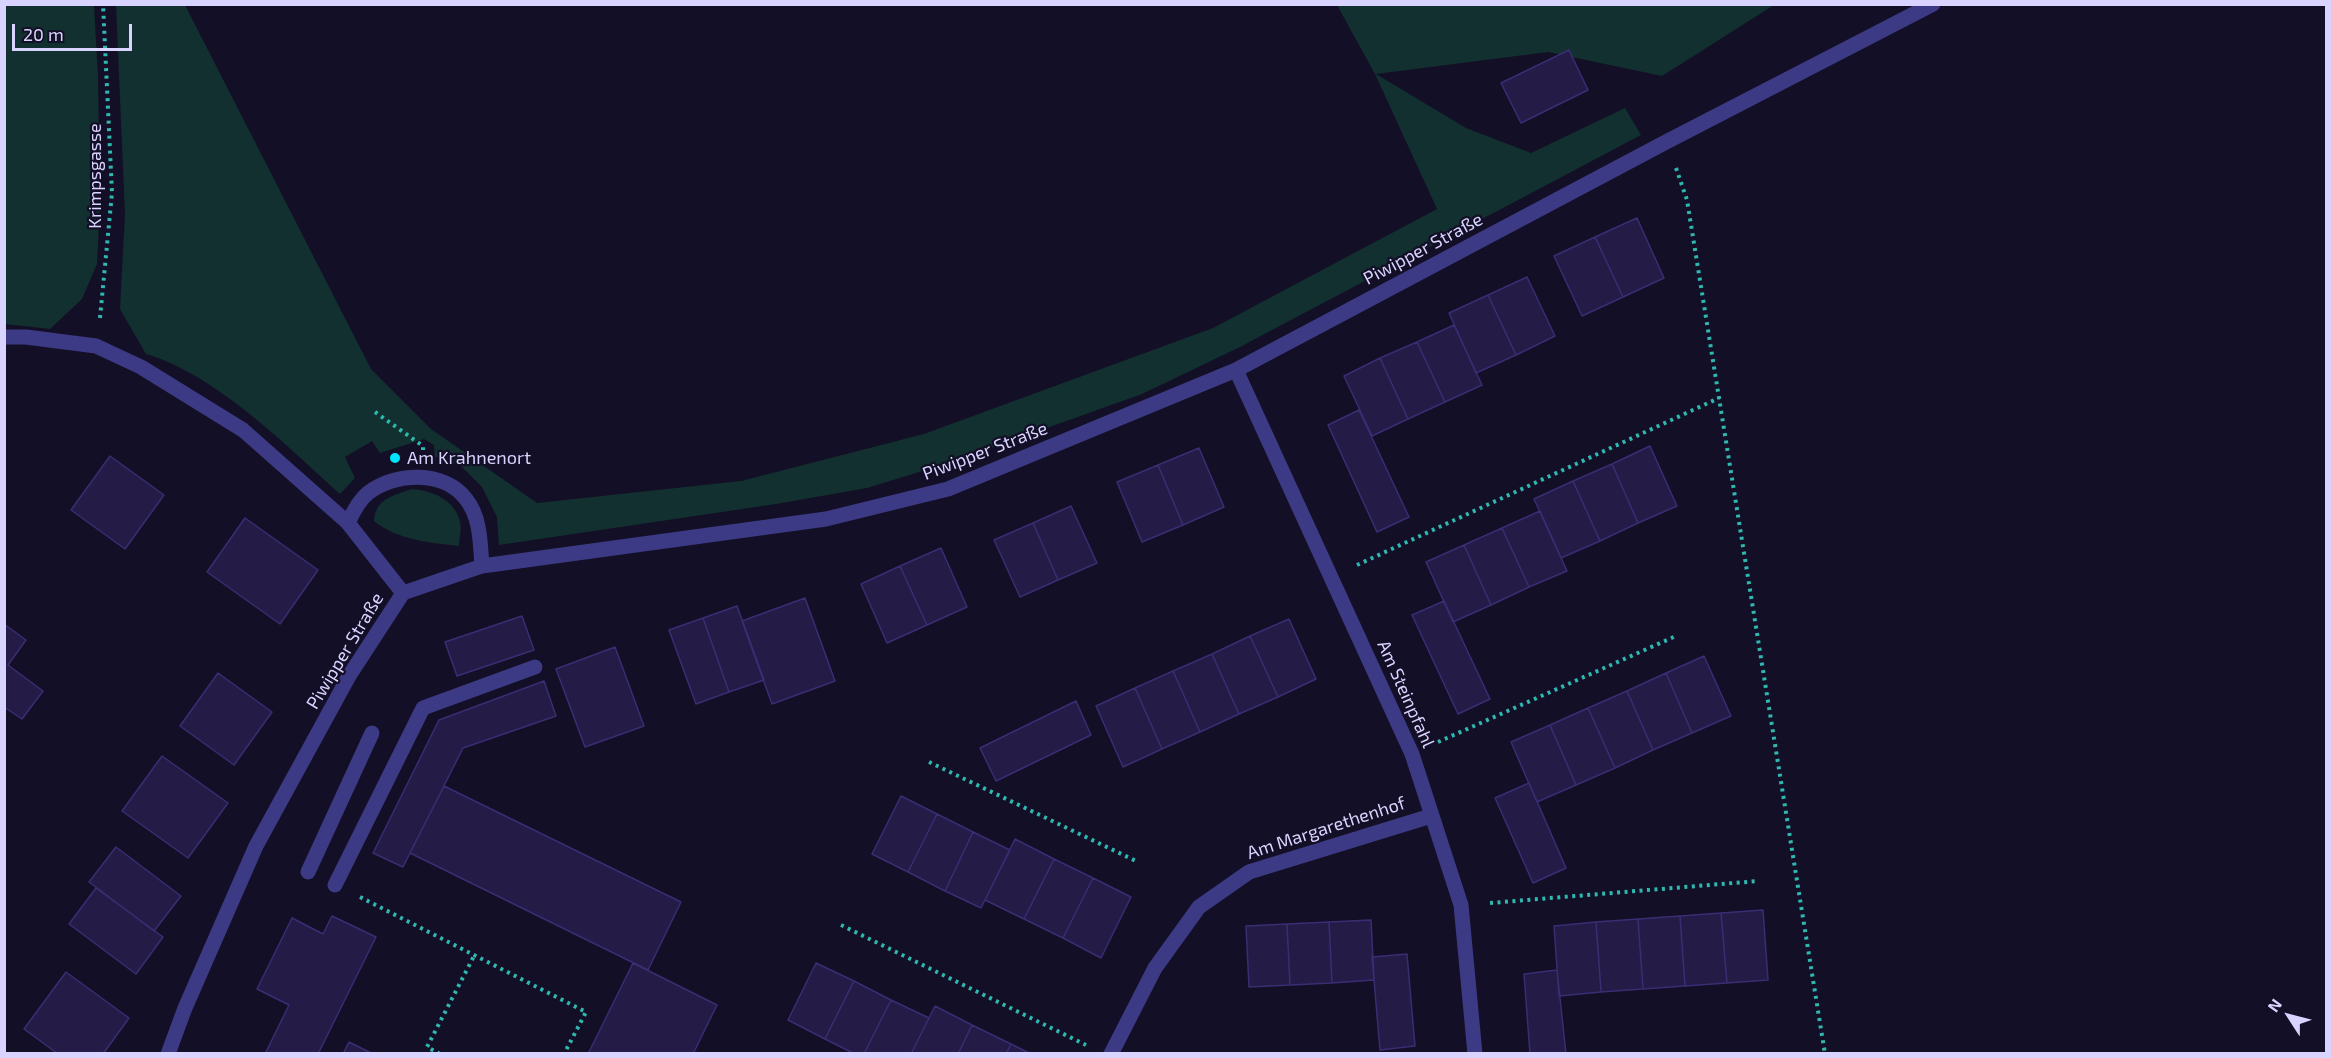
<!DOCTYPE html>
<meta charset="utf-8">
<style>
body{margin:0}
#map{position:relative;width:2331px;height:1058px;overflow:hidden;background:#130f26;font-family:"Exo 2",sans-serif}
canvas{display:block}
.frame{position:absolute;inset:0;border:6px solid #d9d4ff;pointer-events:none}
.north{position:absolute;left:2259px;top:986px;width:60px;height:60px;-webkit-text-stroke:4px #130f26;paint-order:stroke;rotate:306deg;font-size:16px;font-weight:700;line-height:24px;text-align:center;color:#d9d4ff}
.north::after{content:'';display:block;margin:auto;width:21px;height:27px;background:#d9d4ff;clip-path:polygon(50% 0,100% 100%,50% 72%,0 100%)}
.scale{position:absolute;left:12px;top:24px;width:120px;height:27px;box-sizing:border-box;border:3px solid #d9d4ff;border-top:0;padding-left:8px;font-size:18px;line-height:21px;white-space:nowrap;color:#d9d4ff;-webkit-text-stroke:4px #130f26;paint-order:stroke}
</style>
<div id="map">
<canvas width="2331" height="1058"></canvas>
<div class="frame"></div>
<div class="north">N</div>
<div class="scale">20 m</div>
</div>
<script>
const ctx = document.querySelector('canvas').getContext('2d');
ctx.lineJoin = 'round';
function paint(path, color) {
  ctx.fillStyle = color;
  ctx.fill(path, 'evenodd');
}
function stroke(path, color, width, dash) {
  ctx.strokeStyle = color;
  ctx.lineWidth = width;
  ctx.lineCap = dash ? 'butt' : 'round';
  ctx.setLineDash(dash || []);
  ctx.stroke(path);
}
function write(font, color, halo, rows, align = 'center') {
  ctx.font = font + ' "Exo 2",sans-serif';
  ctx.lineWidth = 4.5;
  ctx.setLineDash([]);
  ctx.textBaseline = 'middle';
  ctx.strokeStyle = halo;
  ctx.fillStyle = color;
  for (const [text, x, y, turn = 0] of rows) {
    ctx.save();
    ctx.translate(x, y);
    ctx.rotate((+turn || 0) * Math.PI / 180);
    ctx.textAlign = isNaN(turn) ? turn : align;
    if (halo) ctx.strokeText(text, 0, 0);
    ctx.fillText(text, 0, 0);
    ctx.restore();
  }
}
const green = new Path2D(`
 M 4,5 L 94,5 L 98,76 L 100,205 L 97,264 L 82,299 L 50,329 L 5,324 Z
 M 116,5 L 185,5 L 371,369 L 431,429 L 537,503 L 741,481 L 924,434 L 1213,328 L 1437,209 L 1375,74 L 1337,5 L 1774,5 L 1662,76 L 1548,52 L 1376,74 L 1466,128 L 1531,153 L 1625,108 L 1641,135 L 1240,347 L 1142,394 L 949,463 L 867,488 L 776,504 L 499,545 L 497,517 L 482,487 L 461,466 L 435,457 L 434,445 L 424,439 L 380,453 L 372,441 L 345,457 L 355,478 L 340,494 C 287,446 215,374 146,354 L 120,309 L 125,214 Z
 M 412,489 C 432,491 455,499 460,522 C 462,529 459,538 459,546 C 431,543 397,540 374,521 C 375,499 394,495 412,489 Z`);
const building = new Path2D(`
 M 1569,50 L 1588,90 L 1521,123 L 1501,83 Z
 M 1637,218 L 1664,278 L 1623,297 L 1595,237 Z
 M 1595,237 L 1623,297 L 1582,316 L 1554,256 Z
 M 1527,277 L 1555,336 L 1516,355 L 1488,295 Z
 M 1488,295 L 1516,355 L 1476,373 L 1449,313 Z
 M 1454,325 L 1482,385 L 1445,402 L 1417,342 Z
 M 1417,342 L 1445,402 L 1408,419 L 1380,358 Z
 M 1380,358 L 1408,419 L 1372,436 L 1344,376 Z
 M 1359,410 L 1409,517 L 1377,532 L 1328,425 Z
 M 1650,446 L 1677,506 L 1638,523 L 1612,464 Z
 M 1199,448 L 1224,507 L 1183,525 L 1158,465 Z
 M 110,456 L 164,495 L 125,549 L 71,510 Z
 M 1612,464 L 1638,523 L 1600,541 L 1573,481 Z
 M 1158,465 L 1183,525 L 1142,542 L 1117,482 Z
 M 1573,481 L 1600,541 L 1561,558 L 1534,499 Z
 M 1071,506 L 1097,563 L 1058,580 L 1033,523 Z
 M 1540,511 L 1567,571 L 1529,587 L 1502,528 Z
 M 245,518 L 318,570 L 280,624 L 207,572 Z
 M 1033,523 L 1058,580 L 1020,597 L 994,540 Z
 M 1502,528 L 1529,587 L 1491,605 L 1464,545 Z
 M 1464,545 L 1491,605 L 1453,622 L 1426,562 Z
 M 941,548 L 967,607 L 927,625 L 900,566 Z
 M 900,566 L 927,625 L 887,643 L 861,584 Z
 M 805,598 L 835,681 L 772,704 L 742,621 Z
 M 1444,601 L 1490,699 L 1458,714 L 1412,615 Z
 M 737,606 L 764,680 L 729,692 L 703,618 Z
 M 522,616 L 534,650 L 457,676 L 445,642 Z
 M 703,618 L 729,692 L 696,704 L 669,630 Z
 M 1289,619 L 1316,679 L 1278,697 L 1250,636 Z
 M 4,624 L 26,640 L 8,665 L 43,691 L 22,719 L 4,707 Z
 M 1250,636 L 1278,697 L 1239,714 L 1212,654 Z
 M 615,647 L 644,726 L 585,747 L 556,669 Z
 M 1212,654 L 1239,714 L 1200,732 L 1173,671 Z
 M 1704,656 L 1731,716 L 1692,733 L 1666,673 Z
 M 1173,671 L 1200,732 L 1162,749 L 1135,688 Z
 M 218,673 L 272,712 L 234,765 L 180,726 Z
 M 1666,673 L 1692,733 L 1653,750 L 1627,691 Z
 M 544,681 L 556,716 L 463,748 L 403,867 L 373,853 L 439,720 Z
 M 1135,688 L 1162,749 L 1123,767 L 1096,706 Z
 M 1627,691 L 1653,750 L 1615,768 L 1588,708 Z
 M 1076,701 L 1091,735 L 996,781 L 980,748 Z
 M 1588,708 L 1615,768 L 1576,785 L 1550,725 Z
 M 1550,725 L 1576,785 L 1537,802 L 1511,742 Z
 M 162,756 L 228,803 L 188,858 L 122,811 Z
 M 1529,783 L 1566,868 L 1533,883 L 1495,798 Z
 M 444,786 L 681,902 L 648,970 L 410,853 Z
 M 901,796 L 937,814 L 908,872 L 872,854 Z
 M 937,814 L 973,832 L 945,891 L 908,872 Z
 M 973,832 L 1010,850 L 981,908 L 945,891 Z
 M 1015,839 L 1054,859 L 1024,919 L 985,900 Z
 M 116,847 L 181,896 L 154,931 L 89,882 Z
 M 1054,859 L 1093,878 L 1063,938 L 1024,919 Z
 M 1093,878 L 1131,897 L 1101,958 L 1063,938 Z
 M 96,888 L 163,937 L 136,974 L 69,924 Z
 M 1763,910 L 1768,980 L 1727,983 L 1721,913 Z
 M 1721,913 L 1727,983 L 1685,986 L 1680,916 Z
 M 332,916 L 376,937 L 318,1054 L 265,1054 L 289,1005 L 257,989 L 292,918 L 323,934 Z
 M 1680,916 L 1685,986 L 1643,989 L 1638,919 Z
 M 1638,919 L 1643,989 L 1601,992 L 1596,922 Z
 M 1371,920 L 1374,980 L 1332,983 L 1329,922 Z
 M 1329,922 L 1332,983 L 1290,985 L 1287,924 Z
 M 1596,922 L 1601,992 L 1559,996 L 1554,926 Z
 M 1287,924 L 1290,985 L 1249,987 L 1246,926 Z
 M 1407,954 L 1415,1046 L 1380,1050 L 1372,957 Z
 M 633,963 L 717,1005 L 693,1054 L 588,1054 Z
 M 816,963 L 854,981 L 825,1039 L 788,1020 Z
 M 1557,970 L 1566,1054 L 1530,1054 L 1524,974 Z
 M 66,972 L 129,1018 L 103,1054 L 58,1054 L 24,1029 Z
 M 854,981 L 891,1000 L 864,1054 L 855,1054 L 825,1039 Z
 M 891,1000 L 929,1018 L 911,1054 L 864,1054 Z
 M 935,1006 L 972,1025 L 958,1054 L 911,1054 Z
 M 972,1025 L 1011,1044 L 1006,1054 L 958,1054 Z
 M 349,1042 L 373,1054 L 343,1054 Z
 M 1011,1044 L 1031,1054 L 1006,1054 Z`);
const path = new Path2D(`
 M 1676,168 L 1687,200 L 1825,1054
 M 100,318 L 112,193 L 103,4
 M 375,412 L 423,446 L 423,450
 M 1357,565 L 1719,398
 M 1438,742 L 1676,636
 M 929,762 L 1136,861
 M 360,897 L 586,1012 L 564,1054
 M 1490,903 L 1758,881
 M 841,925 L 1086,1045
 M 440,1054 L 427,1047 L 474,956`);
const service = new Path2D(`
 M 348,523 C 353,512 359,500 368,493 C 395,472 444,470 466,499 C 481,518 480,543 482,566
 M 308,872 L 372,733
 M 335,885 L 423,708 L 535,667`);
const minor = new Path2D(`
 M 4,337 L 26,337 L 96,346 L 141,367 L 243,430 L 348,523 L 403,593
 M 1236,370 L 1412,754 L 1461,905 L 1475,1054
 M 168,1054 L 185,1008 L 256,846 L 349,676 L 403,593 L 482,566 L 826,519 L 948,489 L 1236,370 L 1666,142 L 1933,4
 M 1111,1054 L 1155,968 L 1199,907 L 1249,872 L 1431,816`);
const markers = [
 [395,458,6,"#00e5ff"]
];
const streetNames = [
 ["Krimpsgasse",95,176,-90],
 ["Piwipper Straße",1423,249,-28],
 ["Piwipper Straße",985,451,-21],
 ["Piwipper Straße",345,651,-59],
 ["Am Steinpfahl",1406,694,66],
 ["Am Margarethenhof",1326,828,-18]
];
const poiNames = [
 ["Am Krahnenort",407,458]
];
paint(green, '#12302f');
paint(building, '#241b47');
stroke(building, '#3b2d73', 1.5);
stroke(path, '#2fb8b0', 4, [3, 4.5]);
stroke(service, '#3d3a85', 15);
stroke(minor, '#3d3a85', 15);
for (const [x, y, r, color] of markers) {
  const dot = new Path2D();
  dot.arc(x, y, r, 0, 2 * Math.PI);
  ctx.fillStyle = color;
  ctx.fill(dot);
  stroke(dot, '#130f26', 2);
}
write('18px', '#d9d4ff', '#130f26', streetNames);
write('18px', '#d9d4ff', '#130f26', poiNames, 'left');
</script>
